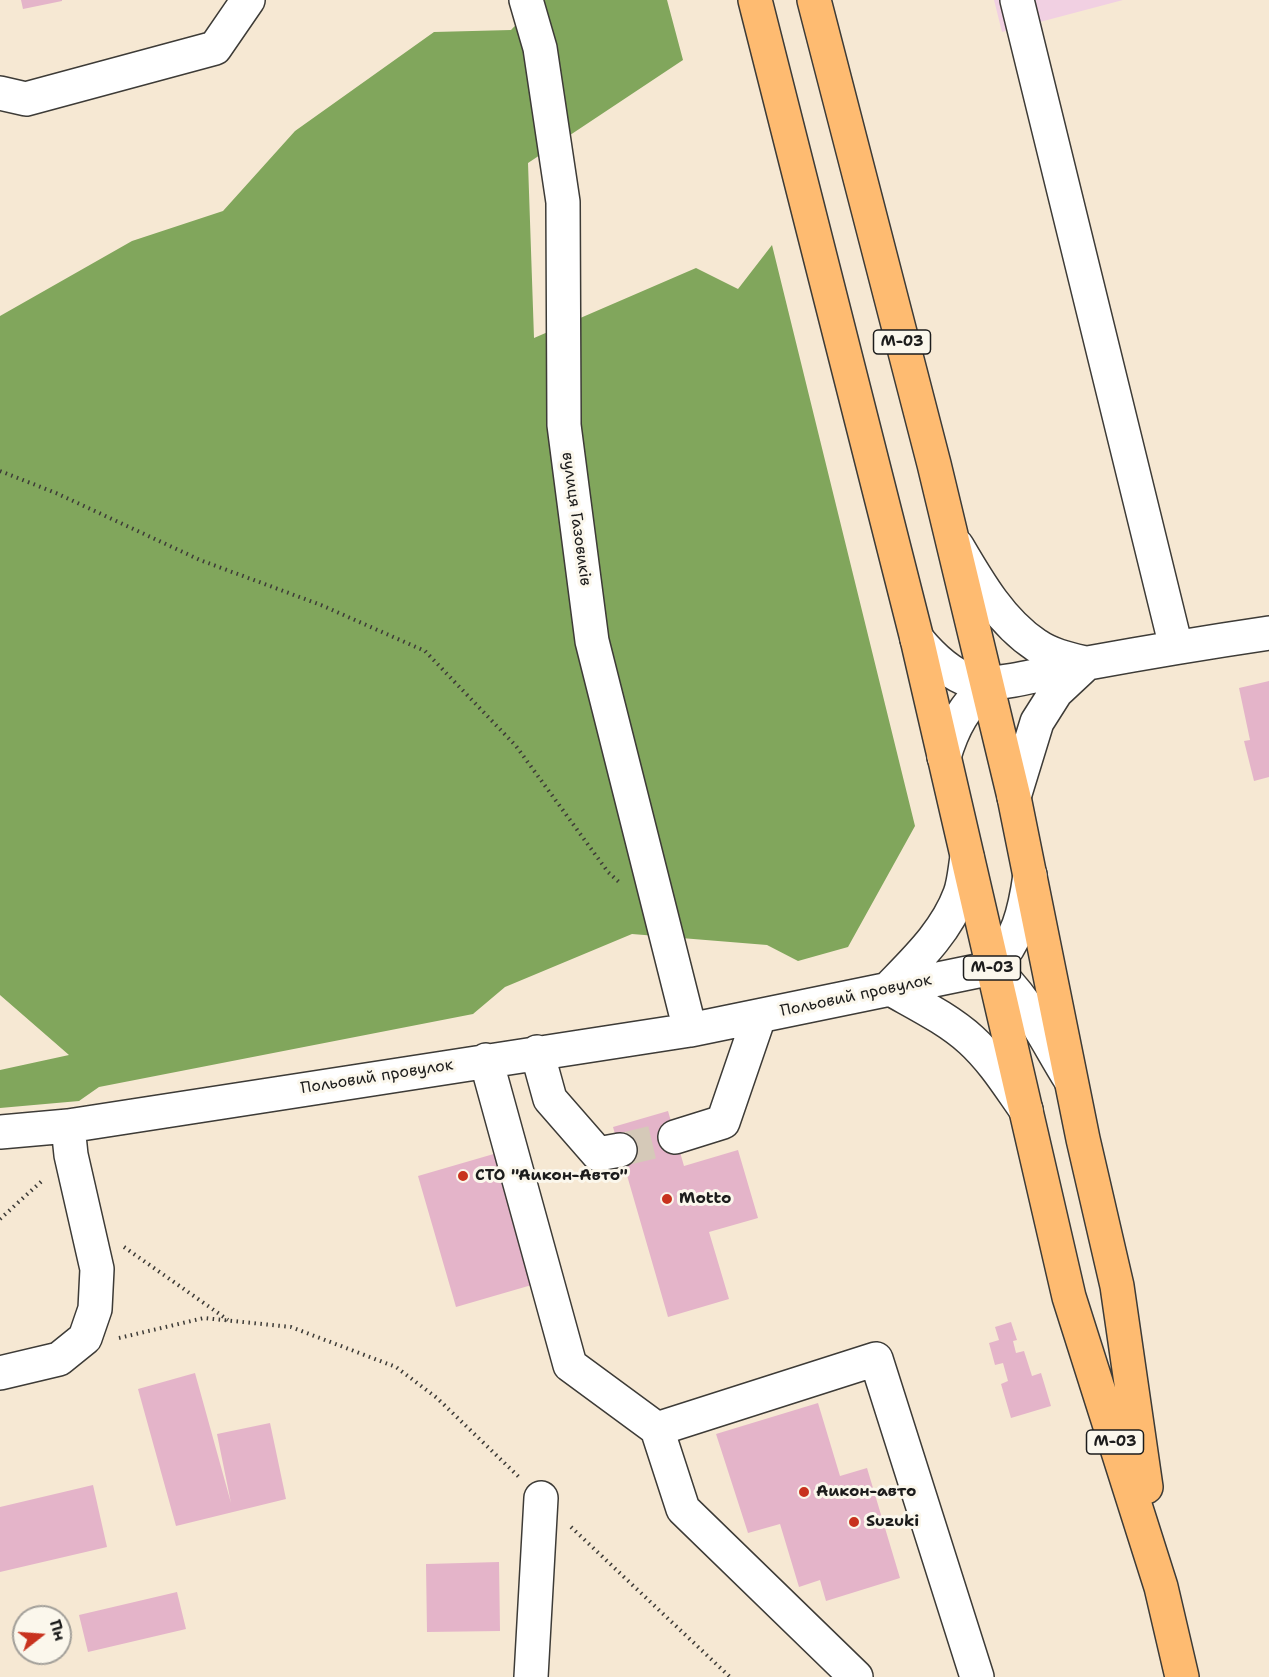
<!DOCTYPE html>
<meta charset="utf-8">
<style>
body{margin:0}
#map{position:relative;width:1269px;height:1677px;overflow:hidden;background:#f6e8d3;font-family:"Shantell Sans",sans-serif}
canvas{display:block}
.north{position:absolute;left:12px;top:1605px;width:60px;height:60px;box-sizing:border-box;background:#fbf7ec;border:2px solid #a29f99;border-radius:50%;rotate:73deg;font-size:16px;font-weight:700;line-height:24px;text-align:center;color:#1c1c1c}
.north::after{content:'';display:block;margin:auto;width:21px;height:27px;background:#c8321e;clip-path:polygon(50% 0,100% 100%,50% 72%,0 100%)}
</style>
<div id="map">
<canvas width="1269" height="1677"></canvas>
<div class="north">Пн</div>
</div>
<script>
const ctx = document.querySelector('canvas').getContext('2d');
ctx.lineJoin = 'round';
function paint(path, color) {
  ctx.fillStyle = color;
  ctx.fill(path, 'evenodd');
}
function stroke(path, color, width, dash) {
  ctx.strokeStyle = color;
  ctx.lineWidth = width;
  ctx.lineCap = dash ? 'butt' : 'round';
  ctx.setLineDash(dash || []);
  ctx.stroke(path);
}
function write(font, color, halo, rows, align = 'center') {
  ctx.font = font + ' "Shantell Sans",sans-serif';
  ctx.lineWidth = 6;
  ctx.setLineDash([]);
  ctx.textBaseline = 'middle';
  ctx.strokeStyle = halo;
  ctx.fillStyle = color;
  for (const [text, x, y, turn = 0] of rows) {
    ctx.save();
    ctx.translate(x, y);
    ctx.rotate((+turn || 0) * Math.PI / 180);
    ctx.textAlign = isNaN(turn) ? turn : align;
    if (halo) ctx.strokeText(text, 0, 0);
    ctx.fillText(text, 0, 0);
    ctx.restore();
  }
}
const built = new Path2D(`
 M 994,0 L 1123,0 L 1002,32 Z`);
const forest = new Path2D(`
 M 540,0 L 667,0 L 683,60 L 528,163 L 534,338 L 696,268 L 738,289 L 772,245 L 915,826 L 848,947 L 798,961 L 767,945 L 632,934 L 505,987 L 473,1014 L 99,1087 L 79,1101 L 0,1108 L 0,1070 L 69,1055 L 0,995 L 0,316 L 132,241 L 223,211 L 295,131 L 434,32 L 511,30 Z`);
const building = new Path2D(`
 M 21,0 L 62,0 L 62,1 L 23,9 Z
 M 1269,681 L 1269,777 L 1254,781 L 1244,741 L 1250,740 L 1239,688 Z
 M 668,1111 L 684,1166 L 738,1150 L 758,1218 L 709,1232 L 729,1299 L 668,1317 L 613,1127 Z
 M 504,1151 L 542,1282 L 456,1307 L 418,1176 Z
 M 1011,1322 L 1017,1340 L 1013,1341 L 1016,1353 L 1024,1351 L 1032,1376 L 1041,1373 L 1051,1406 L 1011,1418 L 1001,1384 L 1008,1381 L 1003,1363 L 995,1365 L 989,1343 L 999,1340 L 995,1327 Z
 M 195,1373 L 231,1503 L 217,1434 L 270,1423 L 286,1499 L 176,1526 L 138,1389 Z
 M 818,1403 L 840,1476 L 867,1468 L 900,1578 L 826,1601 L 820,1580 L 799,1587 L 780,1524 L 748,1533 L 716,1434 Z
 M 93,1485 L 107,1547 L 0,1572 L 0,1507 Z
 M 499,1562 L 500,1631 L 427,1632 L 426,1564 Z
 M 177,1592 L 186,1629 L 88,1652 L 79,1615 Z`);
const minorTunnel = new Path2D(`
 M 620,1150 L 675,1137`);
const path = new Path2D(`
 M 0,471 L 56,493 L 200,560 L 321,605 L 425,651 L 516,746 L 608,872 L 620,883
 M 0,1219 L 44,1179
 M 124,1247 L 228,1320
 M 119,1338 L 204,1318 L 291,1327 L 396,1367 L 437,1398 L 520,1478
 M 571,1527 L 730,1677`);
const minor = new Path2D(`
 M 526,0 L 540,48 L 563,202 L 564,425 L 592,641 L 690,1030
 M 1017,0 L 1176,647
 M 0,93 L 26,99 L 215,48 L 248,0
 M 957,546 C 978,582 1001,622 1036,645 C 1050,655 1068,659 1085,663
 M 917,639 C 931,656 949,674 971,681 C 997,689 1059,669 1088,663 C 1148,652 1208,642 1269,633
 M 944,757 C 953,726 965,706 988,684
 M 1014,797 L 1037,722 L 1056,692 L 1086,664
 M 967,857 C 965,869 964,883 960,894 C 946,932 916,960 889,988 C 917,1004 948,1019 971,1040 C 993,1060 1009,1086 1026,1110
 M 992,968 C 1027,997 1046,1041 1070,1079
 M 992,968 C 1018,941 1025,911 1030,875
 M 537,1052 L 550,1099 L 598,1154 L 620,1150
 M 486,1060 L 570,1365 L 657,1429 L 683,1509 L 856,1677
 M 0,1132 L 68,1126
 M 675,1137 L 723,1122 L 759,1017
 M 0,1373 L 59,1359 L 85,1338 L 95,1309 L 97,1269 L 71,1155 L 68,1126 L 690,1030 L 992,968
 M 657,1429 L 876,1359 L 977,1677
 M 531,1677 L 541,1498`);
const highway = new Path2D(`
 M 755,0 L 917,639 L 1069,1297 L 1161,1587 L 1182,1677
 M 814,0 L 934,464 L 1014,797 L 1083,1139 L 1117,1286 L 1146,1487`);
const markers = [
 [463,1176,6,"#c8321e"],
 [667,1199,6,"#c8321e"],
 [804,1492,6,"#c8321e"],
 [854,1522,6,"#c8321e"]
];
const shields = [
 [902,342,57],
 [992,968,57],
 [1115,1442,57]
];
const shieldNames = [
 ["М-03",902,342],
 ["М-03",992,968],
 ["М-03",1115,1442]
];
const streetNames = [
 ["вулиця Газовиків",576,519,82],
 ["Польовий провулок",856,996,-12],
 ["Польовий провулок",377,1077,-9]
];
const poiNames = [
 ["СТО \"Аикон-Авто\"",475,1176],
 ["Motto",679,1199],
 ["Аикон-авто",816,1492],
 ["Suzuki",866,1522]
];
paint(built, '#f1d0e2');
paint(forest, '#81a65c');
paint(building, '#e4b4c9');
stroke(minorTunnel, '#d5c9b8', 33, [33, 16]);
stroke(minor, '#3d3b37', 36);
stroke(highway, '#3d3b37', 36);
stroke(path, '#3d3b37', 4, [1.5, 4.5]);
stroke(minor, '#fff', 33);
stroke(highway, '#febb71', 33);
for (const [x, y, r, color] of markers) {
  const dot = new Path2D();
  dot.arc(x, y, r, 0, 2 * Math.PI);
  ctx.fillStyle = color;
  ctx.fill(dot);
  stroke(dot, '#fbf7ec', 2);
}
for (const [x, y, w] of shields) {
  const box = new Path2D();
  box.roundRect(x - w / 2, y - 12, w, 24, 4.5);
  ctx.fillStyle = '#fbf7ec';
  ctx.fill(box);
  stroke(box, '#1c1c1c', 1.5);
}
write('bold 15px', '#1c1c1c', null, shieldNames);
write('16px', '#1c1c1c', '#fbf7ec', streetNames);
write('bold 16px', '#1c1c1c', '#fbf7ec', poiNames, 'left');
</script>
